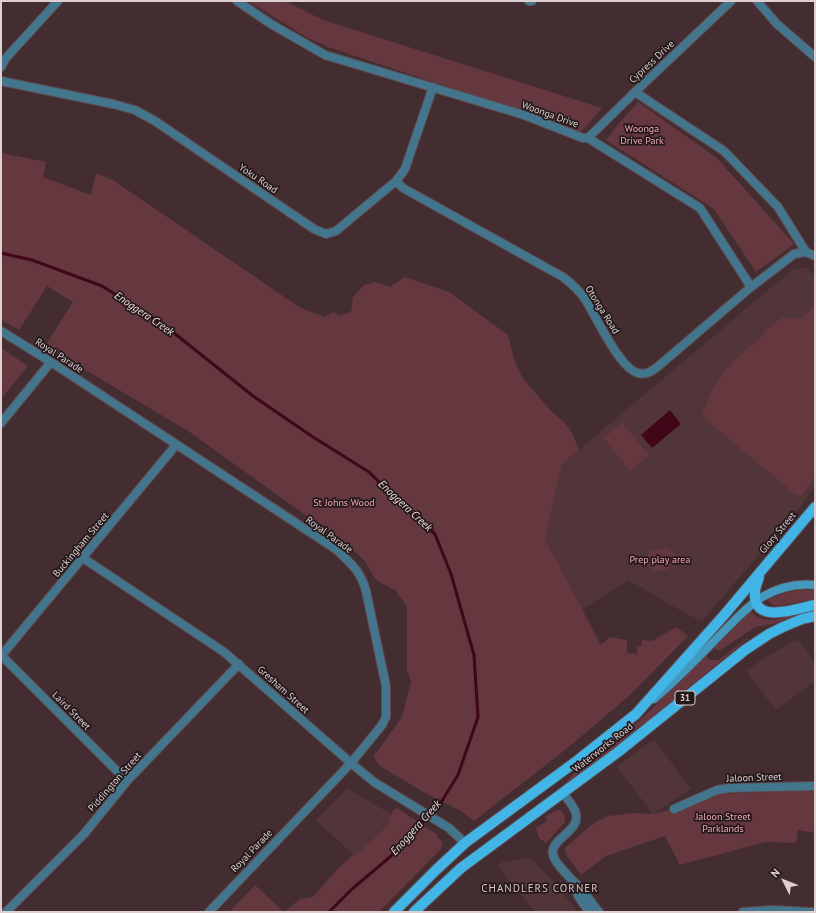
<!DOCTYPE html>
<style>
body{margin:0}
#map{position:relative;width:816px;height:913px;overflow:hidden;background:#432d31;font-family:"PT Sans",sans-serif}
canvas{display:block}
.frame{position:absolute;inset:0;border:2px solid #decfd1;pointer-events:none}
.north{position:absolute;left:764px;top:861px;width:40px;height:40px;-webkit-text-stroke:3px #23191a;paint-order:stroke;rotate:312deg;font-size:11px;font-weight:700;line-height:16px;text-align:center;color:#decfd1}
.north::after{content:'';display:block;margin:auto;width:14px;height:18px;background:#decfd1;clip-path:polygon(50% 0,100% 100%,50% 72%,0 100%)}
</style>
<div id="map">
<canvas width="816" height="913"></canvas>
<div class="frame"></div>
<div class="north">N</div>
</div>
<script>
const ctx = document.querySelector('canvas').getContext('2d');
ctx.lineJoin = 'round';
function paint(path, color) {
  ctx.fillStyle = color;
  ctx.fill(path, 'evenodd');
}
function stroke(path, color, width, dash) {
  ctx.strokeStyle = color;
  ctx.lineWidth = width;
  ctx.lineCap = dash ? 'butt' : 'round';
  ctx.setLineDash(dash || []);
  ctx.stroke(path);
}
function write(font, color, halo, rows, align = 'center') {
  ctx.font = font + ' "PT Sans",sans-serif';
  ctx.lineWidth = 3.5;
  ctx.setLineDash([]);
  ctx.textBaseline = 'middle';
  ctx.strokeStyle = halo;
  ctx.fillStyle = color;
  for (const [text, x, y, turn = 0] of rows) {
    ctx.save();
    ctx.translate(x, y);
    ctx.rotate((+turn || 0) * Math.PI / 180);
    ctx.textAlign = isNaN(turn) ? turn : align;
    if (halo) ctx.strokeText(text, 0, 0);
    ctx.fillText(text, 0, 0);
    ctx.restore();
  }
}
const built = new Path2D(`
 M 806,267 L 815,276 L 815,487 L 799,508 L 702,621 L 685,613 L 628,580 L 582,610 L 545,539 L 562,464 L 793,269 Z
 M 798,639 L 815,662 L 815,681 L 776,710 L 746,671 L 767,656 Z
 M 654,739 L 691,789 L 653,814 L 617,767 Z
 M 347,788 L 401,820 L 361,862 L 316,820 Z
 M 531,858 L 550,878 L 576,909 L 575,912 L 535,912 L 497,866 L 503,862 Z`);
const green = new Path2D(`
 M 248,1 L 285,1 L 323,20 L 602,108 L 580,133 L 520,111 L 328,47 L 308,38 Z
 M 638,102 L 717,158 L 794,244 L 756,272 L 714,209 L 606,140 L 620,122 Z
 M 1,153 L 46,162 L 43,177 L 91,195 L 96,173 L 113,180 L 299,307 L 324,317 L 334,312 L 339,316 L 351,312 L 353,297 L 364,285 L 376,282 L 390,287 L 405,277 L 449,292 L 508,335 L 514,359 L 522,377 L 552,412 L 564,422 L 572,433 L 579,450 L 562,464 L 545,539 L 601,645 L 610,637 L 627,640 L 627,653 L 637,654 L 637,646 L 641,646 L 642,640 L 652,641 L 676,627 L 688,636 L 629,696 L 565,750 L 474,821 L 461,811 L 425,793 L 380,766 L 376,761 L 374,756 L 402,717 L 411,681 L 407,671 L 407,607 L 396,591 L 376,580 L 364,560 L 350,547 L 188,431 L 45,346 L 73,302 L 47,286 L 19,330 L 1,320 Z
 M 815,304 L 815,477 L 802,495 L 796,495 L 711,424 L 702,415 L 713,388 L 723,374 L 734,360 L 764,335 L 765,330 L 782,318 L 802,318 Z
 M 1,348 L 28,366 L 1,399 Z
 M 622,423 L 649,455 L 630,471 L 604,438 Z
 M 668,548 L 678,557 L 668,569 L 656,572 L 642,561 L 650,551 Z
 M 798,590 L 815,590 L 815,599 L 778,606 L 773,605 L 767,600 L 782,594 Z
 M 751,611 C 763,626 779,618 794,615 L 794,616 L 779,623 L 755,627 L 721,650 L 717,650 L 714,649 L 714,646 Z
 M 748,638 L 749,638 L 615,748 L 565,784 L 571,776 L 613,744 L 651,710 L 704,655 L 710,660 L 718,660 Z
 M 815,790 L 815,833 L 798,830 L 796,843 L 765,842 L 680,865 L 665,836 L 606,856 L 581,875 L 565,853 L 565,848 L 588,828 L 596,822 L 608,816 L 633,813 L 653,814 L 674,809 L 717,794 Z
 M 397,808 L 436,834 L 438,838 L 443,842 L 441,849 L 379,912 L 284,912 L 300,899 L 313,897 L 340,866 L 352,856 L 363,849 L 389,824 L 392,811 Z
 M 559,810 C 564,813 566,816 565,822 L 546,843 L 539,838 L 536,828 L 547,821 L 545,817 L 554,811 Z
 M 255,885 L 284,912 L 229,912 Z`);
const water = new Path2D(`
 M 670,410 L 681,424 L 652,448 L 641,435 Z`);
const stream = new Path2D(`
 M 1,253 L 32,260 L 102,286 L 164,325 L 253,396 L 313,437 L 369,472 L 404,507 L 435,534 L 451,574 L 474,655 L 478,717 L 458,775 L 440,804 L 390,857 L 352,889 L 329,912`);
const minor = new Path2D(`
 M 237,1 L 271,24 L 325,55 L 524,115 L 583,138 L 588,138 L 700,208 L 751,287
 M 529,1 L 532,1
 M 1,67 L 5,59 L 58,1
 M 1,81 L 113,104 L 135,110 L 155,121 L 314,229 L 326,234 L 336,231 L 396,181 L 405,169 L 433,87
 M 635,92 L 724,151 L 778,207 L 806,252
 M 588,138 L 635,92 L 731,1
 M 396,181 L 403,188 L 563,277 C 572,284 579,290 585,299 C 595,315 620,369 638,373 C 647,376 655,369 662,363 L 751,287 L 785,261 L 794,254 L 806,252 L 815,256
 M 1,331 L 51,362 L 337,550 C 352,565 360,570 366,591 L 386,686 L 386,717 L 382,725 L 351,763 L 209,912
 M 1,423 L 51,362
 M 83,558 L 224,652 L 351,763 L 374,782 L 449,828 L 465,843
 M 1,655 L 127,781
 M 1,656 L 176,445
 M 563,793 C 567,799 575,807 576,814 C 580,832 549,839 553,855 C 556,866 576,883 584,892 C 589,899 594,906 599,912
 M 674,809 L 717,790 L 729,788 L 815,786
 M 574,883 L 578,896 L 589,912
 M 6,912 L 84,834 L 127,781 L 239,664
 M 743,912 L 772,910 L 812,912`);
const tertiary = new Path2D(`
 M 757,1 L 777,24 L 815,57`);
const secondary = new Path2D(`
 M 654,699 C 679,678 702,653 726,629 C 737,618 749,605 762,597 C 778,588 797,583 815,585`);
const primary = new Path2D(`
 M 759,577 C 758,581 755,587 755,592 C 752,626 798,608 815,605
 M 394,912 L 436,870 L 465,843 L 578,760 L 636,714 L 725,614 L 815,507
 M 414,912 L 461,868 L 618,752 L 745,650 L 769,634 L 783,627 L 802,619 L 815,616`);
const shields = [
 [685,698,20]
];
const shieldNames = [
 ["31",685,698]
];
const streetNames = [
 ["Cypress Drive",652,62,-43],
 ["Woonga Drive",550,115,20],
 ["Yoku Road",258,179,34],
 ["Otonga Road",602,310,58],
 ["Royal Parade",59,356,33],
 ["Glory Street",778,533,-50],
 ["Royal Parade",329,535,36],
 ["Buckingham Street",81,545,-50],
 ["Gresham Street",283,690,42],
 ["Laird Street",71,711,45],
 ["Waterworks Road",603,748,-38],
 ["Jaloon Street",754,778,-2],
 ["Piddington Street",115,782,-49],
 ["Royal Parade",252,851,-46]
];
const parkNames = [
 ["Woonga",642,129],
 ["Drive Park",642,141],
 ["St Johns Wood",344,503],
 ["Prep play area",660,560],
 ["Jaloon Street",723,817],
 ["Parklands",723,829]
];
const waterNames = [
 ["Enoggera Creek",144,314,34],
 ["Enoggera Creek",405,506,43],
 ["Enoggera Creek",416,828,-48]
];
const neighbourhoodNames = [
 ["CHANDLERS CORNER",540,889]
];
paint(built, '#523539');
paint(green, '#65373f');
paint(water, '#400719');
stroke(stream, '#400719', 3);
stroke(minor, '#5f4a4e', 10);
stroke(tertiary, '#5f4a4e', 10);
stroke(secondary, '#5f4a4e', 10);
stroke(primary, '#5f4a4e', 12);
stroke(minor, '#43758d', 8);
stroke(tertiary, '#43758d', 8);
stroke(secondary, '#4499bf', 8);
stroke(primary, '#40b5e6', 10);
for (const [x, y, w] of shields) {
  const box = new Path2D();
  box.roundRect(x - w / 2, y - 7, w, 14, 3);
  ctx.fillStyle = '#23191a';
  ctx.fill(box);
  stroke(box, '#decfd1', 1);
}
write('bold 9px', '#decfd1', null, shieldNames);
write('10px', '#decfd1', '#23191a', streetNames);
write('10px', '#f4a7b3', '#23191a', parkNames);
write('italic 11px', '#f2dde0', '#23191a', waterNames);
ctx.letterSpacing = '1px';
write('11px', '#dfc2c6', '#23191a', neighbourhoodNames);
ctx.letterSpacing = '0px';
</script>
